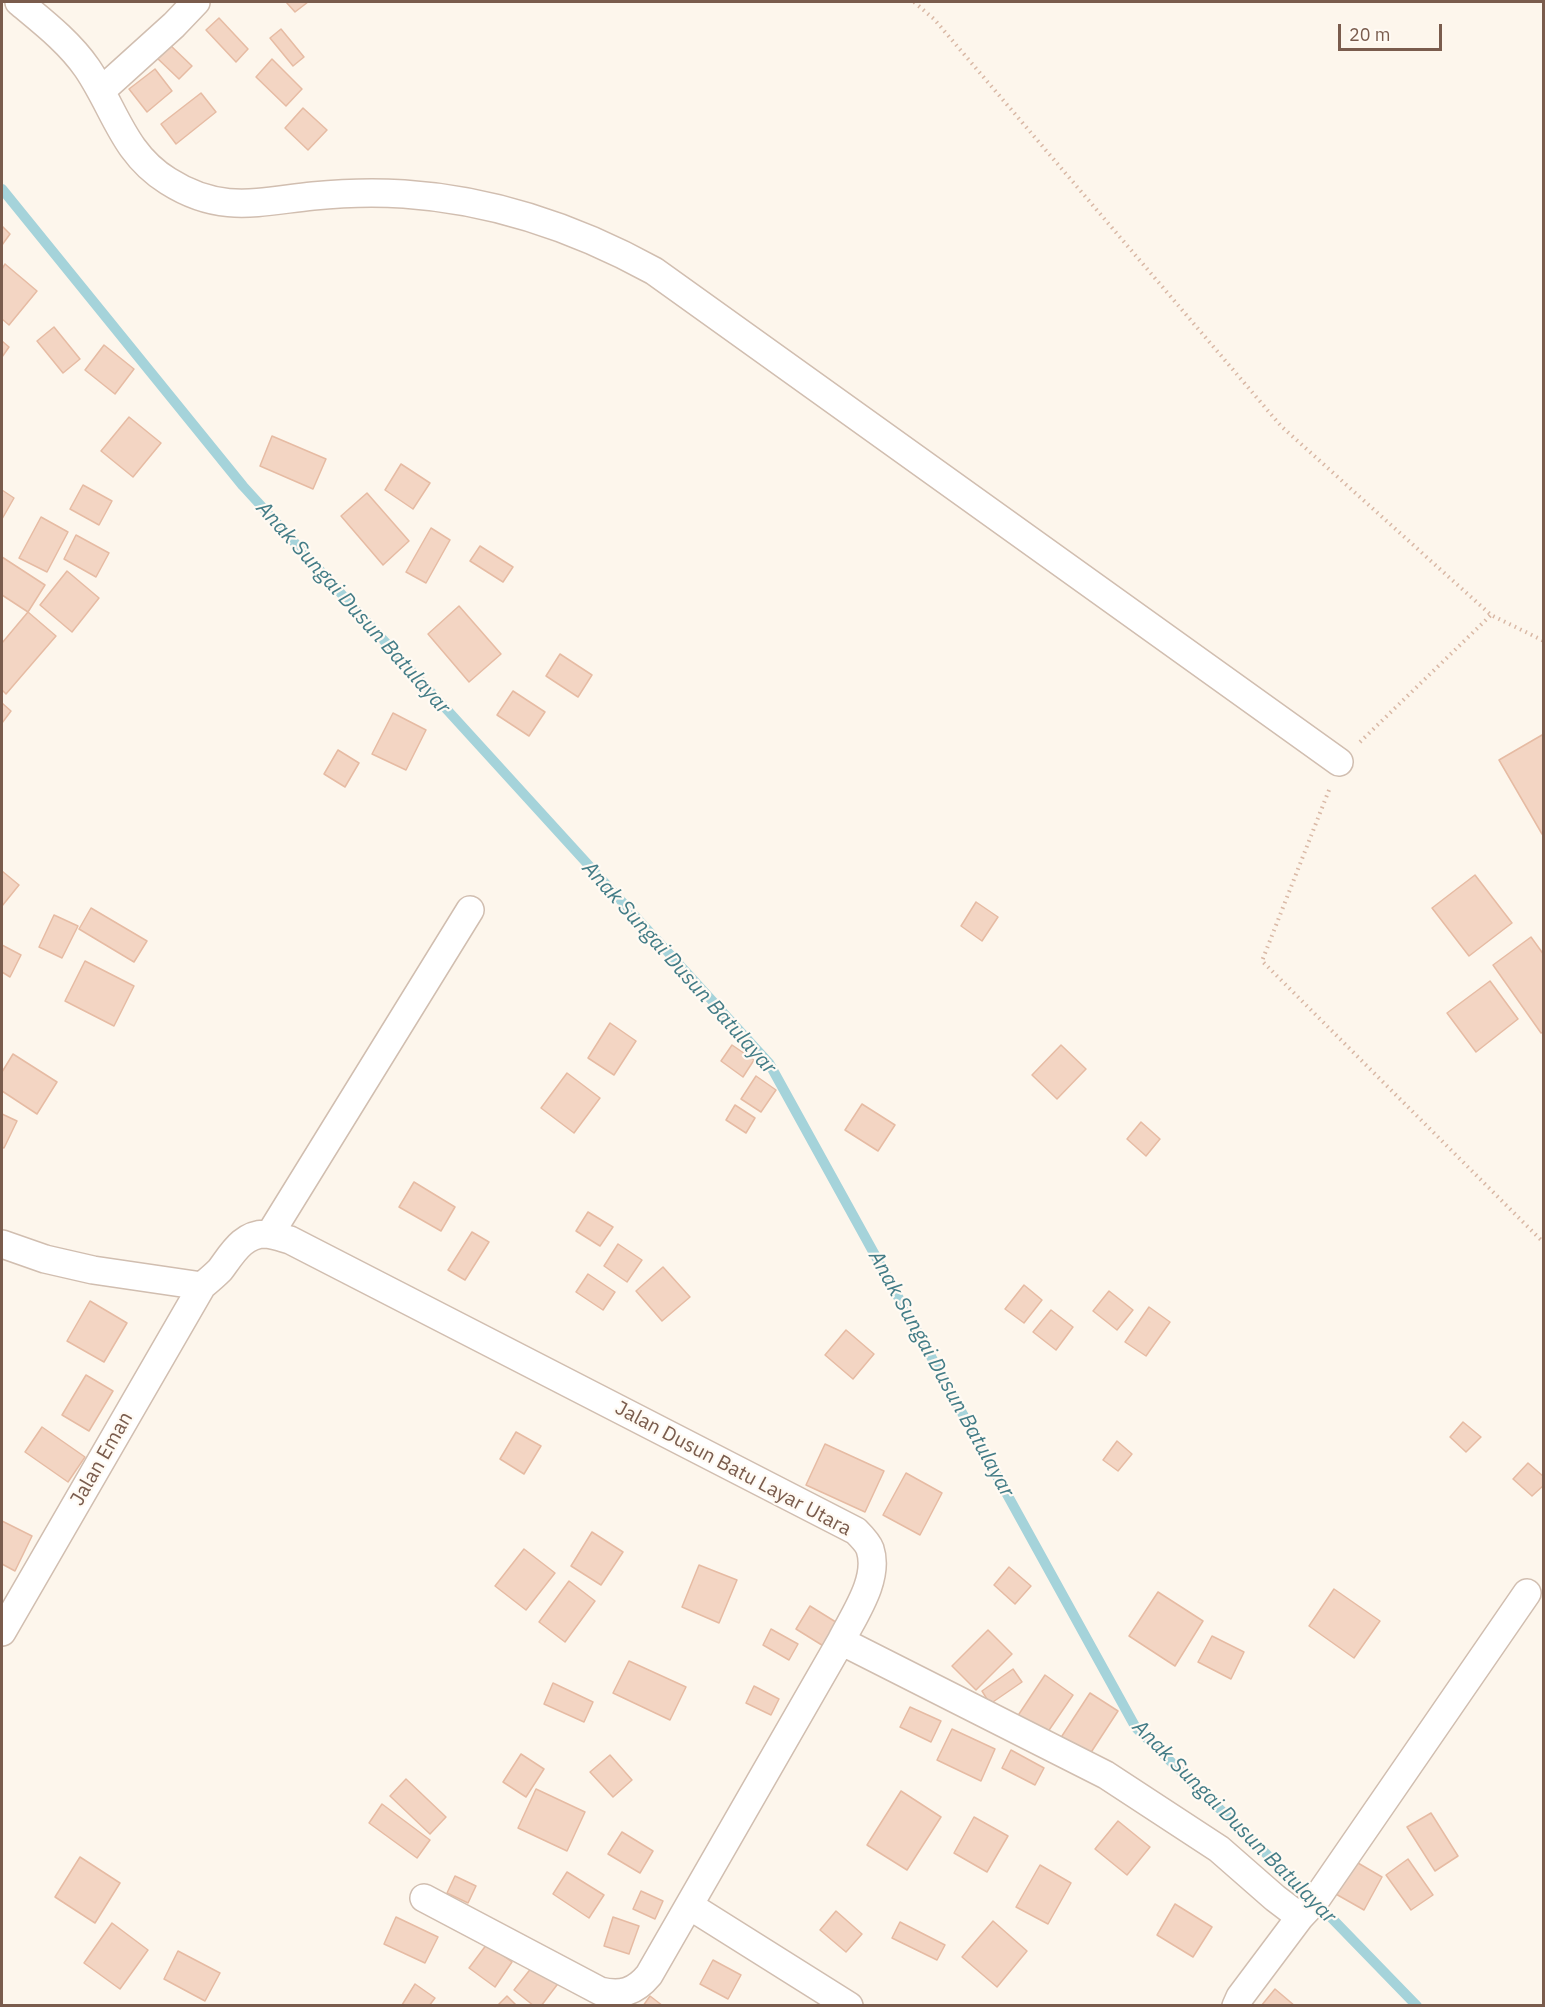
<!DOCTYPE html>
<style>
body{margin:0}
#map{position:relative;width:1545px;height:2007px;overflow:hidden;background:#fdf6ec;font-family:"IBM Plex Sans",sans-serif}
canvas{display:block}
.frame{position:absolute;inset:0;border:3px solid #7a5c4d;pointer-events:none}
.scale{position:absolute;left:1338px;top:24px;width:104px;height:27px;box-sizing:border-box;border:3px solid #7a5c4d;border-top:0;padding-left:8px;font-size:18px;line-height:21px;white-space:nowrap;color:#7a5c4d;-webkit-text-stroke:4px #fffaf3;paint-order:stroke}
</style>
<div id="map">
<canvas width="1545" height="2007"></canvas>
<div class="frame"></div>
<div class="scale">20 m</div>
</div>
<script>
const ctx = document.querySelector('canvas').getContext('2d');
ctx.lineJoin = 'round';
function stroke(path, color, width, dash) {
  ctx.strokeStyle = color;
  ctx.lineWidth = width;
  ctx.lineCap = dash ? 'butt' : 'round';
  ctx.setLineDash(dash || []);
  ctx.stroke(path);
}
function paint(path, color) {
  ctx.fillStyle = color;
  ctx.fill(path, 'evenodd');
}
function write(font, color, halo, rows, align = 'center') {
  ctx.font = font + ' "IBM Plex Sans",sans-serif';
  ctx.lineWidth = 4.5;
  ctx.setLineDash([]);
  ctx.textBaseline = 'middle';
  ctx.strokeStyle = halo;
  ctx.fillStyle = color;
  for (const [text, x, y, turn = 0] of rows) {
    ctx.save();
    ctx.translate(x, y);
    ctx.rotate((+turn || 0) * Math.PI / 180);
    ctx.textAlign = isNaN(turn) ? turn : align;
    if (halo) ctx.strokeText(text, 0, 0);
    ctx.fillText(text, 0, 0);
    ctx.restore();
  }
}
const stream = new Path2D(`
 M 2,189 L 243,486 L 769,1063 L 1136,1728 L 1315,1901 L 1417,2006`);
const building = new Path2D(`
 M 286,2 L 308,2 L 295,12 Z
 M 219,18 L 248,49 L 236,62 L 206,30 Z
 M 281,29 L 304,57 L 293,66 L 270,38 Z
 M 169,44 L 192,66 L 179,79 L 156,57 Z
 M 272,59 L 302,89 L 286,106 L 256,77 Z
 M 155,69 L 172,91 L 147,112 L 129,89 Z
 M 201,93 L 216,112 L 176,144 L 161,124 Z
 M 303,108 L 327,130 L 308,150 L 285,128 Z
 M 2,226 L 10,234 L 2,245 Z
 M 5,264 L 37,291 L 9,325 L 2,319 L 2,269 Z
 M 54,327 L 80,359 L 63,373 L 37,341 Z
 M 2,341 L 9,347 L 2,357 Z
 M 104,345 L 134,369 L 115,394 L 85,370 Z
 M 129,417 L 161,443 L 133,477 L 101,451 Z
 M 272,436 L 326,459 L 313,489 L 260,466 Z
 M 401,464 L 430,483 L 413,509 L 385,490 Z
 M 83,485 L 112,501 L 99,525 L 70,509 Z
 M 2,490 L 14,498 L 2,519 Z
 M 367,493 L 409,541 L 383,565 L 341,516 Z
 M 41,517 L 68,532 L 47,572 L 19,558 Z
 M 431,528 L 450,540 L 426,583 L 406,572 Z
 M 76,535 L 109,553 L 96,577 L 64,559 Z
 M 480,546 L 513,567 L 503,582 L 470,561 Z
 M 2,557 L 45,585 L 28,612 L 2,595 Z
 M 67,571 L 99,598 L 72,632 L 40,605 Z
 M 459,606 L 501,654 L 469,682 L 428,634 Z
 M 28,612 L 56,636 L 6,694 L 2,690 L 2,643 Z
 M 560,654 L 592,675 L 578,697 L 546,676 Z
 M 513,691 L 545,712 L 529,736 L 497,715 Z
 M 2,703 L 11,711 L 2,723 Z
 M 393,713 L 426,730 L 406,770 L 372,754 Z
 M 1542,735 L 1544,739 L 1544,833 L 1542,834 L 1499,760 Z
 M 338,750 L 359,763 L 345,787 L 324,774 Z
 M 2,871 L 19,885 L 2,906 Z
 M 1475,875 L 1512,923 L 1469,956 L 1432,908 Z
 M 976,902 L 998,917 L 982,941 L 961,926 Z
 M 91,908 L 147,941 L 134,962 L 79,929 Z
 M 54,915 L 78,926 L 62,958 L 39,947 Z
 M 1531,937 L 1544,955 L 1544,1032 L 1541,1033 L 1493,965 Z
 M 2,945 L 21,955 L 10,977 L 2,972 Z
 M 85,961 L 134,986 L 114,1026 L 65,1001 Z
 M 1490,981 L 1518,1019 L 1476,1052 L 1447,1013 Z
 M 610,1023 L 636,1041 L 614,1075 L 588,1058 Z
 M 732,1045 L 754,1060 L 743,1077 L 721,1061 Z
 M 1061,1045 L 1086,1069 L 1057,1099 L 1032,1075 Z
 M 13,1054 L 57,1082 L 37,1114 L 2,1091 L 2,1072 Z
 M 567,1073 L 600,1098 L 574,1133 L 541,1108 Z
 M 756,1076 L 776,1090 L 761,1112 L 741,1099 Z
 M 862,1104 L 895,1125 L 878,1151 L 845,1130 Z
 M 735,1105 L 755,1118 L 746,1133 L 726,1120 Z
 M 2,1114 L 17,1121 L 4,1148 L 2,1147 Z
 M 1141,1122 L 1160,1139 L 1146,1156 L 1127,1139 Z
 M 414,1182 L 455,1207 L 441,1231 L 399,1207 Z
 M 588,1212 L 613,1227 L 600,1246 L 576,1231 Z
 M 472,1232 L 489,1242 L 465,1280 L 448,1270 Z
 M 618,1244 L 642,1260 L 627,1282 L 604,1266 Z
 M 663,1267 L 690,1297 L 662,1321 L 636,1291 Z
 M 588,1274 L 615,1292 L 603,1310 L 576,1292 Z
 M 1024,1285 L 1042,1300 L 1024,1323 L 1005,1309 Z
 M 1109,1291 L 1133,1310 L 1117,1330 L 1093,1311 Z
 M 90,1301 L 127,1323 L 104,1362 L 67,1341 Z
 M 1149,1307 L 1170,1322 L 1146,1356 L 1125,1342 Z
 M 1051,1310 L 1073,1327 L 1056,1350 L 1033,1332 Z
 M 846,1330 L 874,1354 L 853,1379 L 825,1355 Z
 M 86,1375 L 113,1391 L 89,1431 L 62,1415 Z
 M 1463,1422 L 1481,1437 L 1466,1452 L 1450,1437 Z
 M 42,1427 L 85,1457 L 68,1482 L 25,1452 Z
 M 516,1432 L 541,1446 L 524,1474 L 500,1459 Z
 M 1117,1441 L 1132,1454 L 1118,1471 L 1103,1460 Z
 M 825,1444 L 884,1471 L 865,1512 L 806,1485 Z
 M 1528,1463 L 1544,1477 L 1544,1485 L 1532,1496 L 1513,1479 Z
 M 906,1473 L 942,1493 L 920,1535 L 883,1515 Z
 M 2,1521 L 32,1536 L 15,1571 L 2,1564 Z
 M 592,1532 L 623,1552 L 601,1585 L 571,1566 Z
 M 524,1549 L 555,1573 L 526,1610 L 495,1586 Z
 M 699,1565 L 737,1580 L 719,1623 L 682,1607 Z
 M 1009,1567 L 1031,1586 L 1015,1604 L 994,1585 Z
 M 569,1581 L 595,1601 L 565,1642 L 539,1622 Z
 M 1334,1589 L 1380,1621 L 1354,1658 L 1309,1626 Z
 M 1158,1592 L 1203,1621 L 1175,1666 L 1129,1636 Z
 M 810,1606 L 839,1624 L 825,1647 L 796,1629 Z
 M 771,1629 L 798,1644 L 789,1660 L 763,1645 Z
 M 988,1630 L 1012,1654 L 976,1690 L 952,1666 Z
 M 1212,1636 L 1244,1652 L 1231,1679 L 1198,1662 Z
 M 629,1661 L 686,1687 L 670,1720 L 613,1693 Z
 M 1013,1669 L 1022,1682 L 990,1704 L 982,1691 Z
 M 1045,1675 L 1073,1695 L 1043,1739 L 1015,1720 Z
 M 553,1683 L 593,1702 L 584,1722 L 544,1704 Z
 M 754,1686 L 779,1699 L 771,1715 L 746,1703 Z
 M 1090,1693 L 1118,1711 L 1088,1757 L 1060,1739 Z
 M 910,1707 L 941,1721 L 931,1742 L 900,1727 Z
 M 952,1729 L 995,1749 L 981,1781 L 937,1760 Z
 M 1011,1750 L 1044,1768 L 1035,1785 L 1002,1768 Z
 M 521,1754 L 544,1769 L 526,1797 L 503,1782 Z
 M 610,1755 L 632,1780 L 613,1797 L 590,1772 Z
 M 406,1779 L 446,1817 L 430,1834 L 390,1796 Z
 M 536,1789 L 585,1812 L 567,1851 L 518,1828 Z
 M 901,1791 L 941,1817 L 907,1870 L 867,1845 Z
 M 382,1804 L 430,1840 L 417,1858 L 369,1823 Z
 M 1431,1813 L 1458,1856 L 1435,1871 L 1407,1827 Z
 M 974,1817 L 1008,1836 L 987,1872 L 954,1853 Z
 M 1118,1821 L 1150,1847 L 1127,1875 L 1095,1849 Z
 M 622,1832 L 653,1851 L 640,1873 L 608,1854 Z
 M 1346,1856 L 1382,1877 L 1364,1910 L 1327,1889 Z
 M 80,1857 L 120,1883 L 95,1923 L 55,1897 Z
 M 1408,1859 L 1433,1895 L 1411,1910 L 1386,1875 Z
 M 1040,1865 L 1071,1883 L 1048,1924 L 1016,1907 Z
 M 567,1872 L 604,1895 L 589,1918 L 553,1894 Z
 M 455,1876 L 476,1886 L 468,1903 L 447,1893 Z
 M 641,1891 L 663,1901 L 655,1919 L 633,1909 Z
 M 1175,1904 L 1212,1927 L 1193,1957 L 1157,1935 Z
 M 836,1911 L 862,1934 L 846,1952 L 820,1930 Z
 M 396,1917 L 438,1937 L 425,1963 L 384,1944 Z
 M 613,1917 L 639,1926 L 629,1954 L 604,1946 Z
 M 993,1921 L 1027,1951 L 997,1987 L 962,1957 Z
 M 900,1922 L 945,1945 L 937,1960 L 892,1938 Z
 M 112,1923 L 148,1950 L 120,1989 L 84,1963 Z
 M 487,1944 L 512,1962 L 495,1987 L 469,1968 Z
 M 178,1951 L 220,1973 L 205,2001 L 164,1979 Z
 M 713,1960 L 741,1975 L 728,1999 L 700,1984 Z
 M 536,1962 L 560,1981 L 541,2006 L 534,2006 L 514,1990 Z
 M 415,1984 L 435,1998 L 429,2006 L 402,2005 Z
 M 1275,1989 L 1295,2006 L 1261,2006 Z
 M 507,1996 L 517,2006 L 497,2006 Z
 M 650,1996 L 663,2006 L 643,2006 Z`);
const path = new Path2D(`
 M 914,2 L 934,19 L 1281,426 L 1491,615 L 1544,641
 M 1360,742 L 1491,615
 M 1329,790 L 1262,961 L 1544,1243`);
const street = new Path2D(`
 M 19,2 C 43,22 69,42 87,68 C 115,109 123,153 168,181 C 220,214 257,202 313,196 C 343,193 374,192 404,194 C 494,200 576,228 654,271 L 1339,762
 M 101,91 L 174,25 L 196,2
 M 270,1234 L 470,910
 M 2,1244 L 45,1259 L 93,1270 L 202,1286 C 208,1281 214,1276 220,1270 C 232,1254 243,1233 267,1234 C 275,1235 283,1238 290,1240 L 856,1531 C 861,1536 868,1543 870,1549 C 880,1579 854,1615 841,1641 L 1106,1775 L 1219,1849 L 1275,1898 L 1300,1917 L 1240,1997 L 1236,2006
 M 2,1632 L 202,1286
 M 424,1898 L 600,1991 C 621,1996 635,1992 649,1975 L 841,1641
 M 690,1906 L 849,2006
 M 1300,1917 L 1315,1901 L 1527,1593`);
const streetNames = [
 ["Jalan Eman",102,1459,-60],
 ["Jalan Dusun Batu Layar Utara",733,1469,28]
];
const waterNames = [
 ["Anak Sungai Dusun Batulayar",353,608,48],
 ["Anak Sungai Dusun Batulayar",679,968,48],
 ["Anak Sungai Dusun Batulayar",941,1374,61],
 ["Anak Sungai Dusun Batulayar",1234,1822,45]
];
stroke(stream, '#a5d3da', 10);
paint(building, '#f3d5c3');
stroke(building, '#e6bba3', 1.5);
stroke(street, '#d1beb0', 30);
stroke(path, '#d9b8a5', 4, [1.5, 4.5]);
stroke(street, '#fff', 27);
write('20px', '#7a5c4d', '#fffaf3', streetNames);
write('italic 21px', '#437c86', '#fffaf3', waterNames);
</script>
